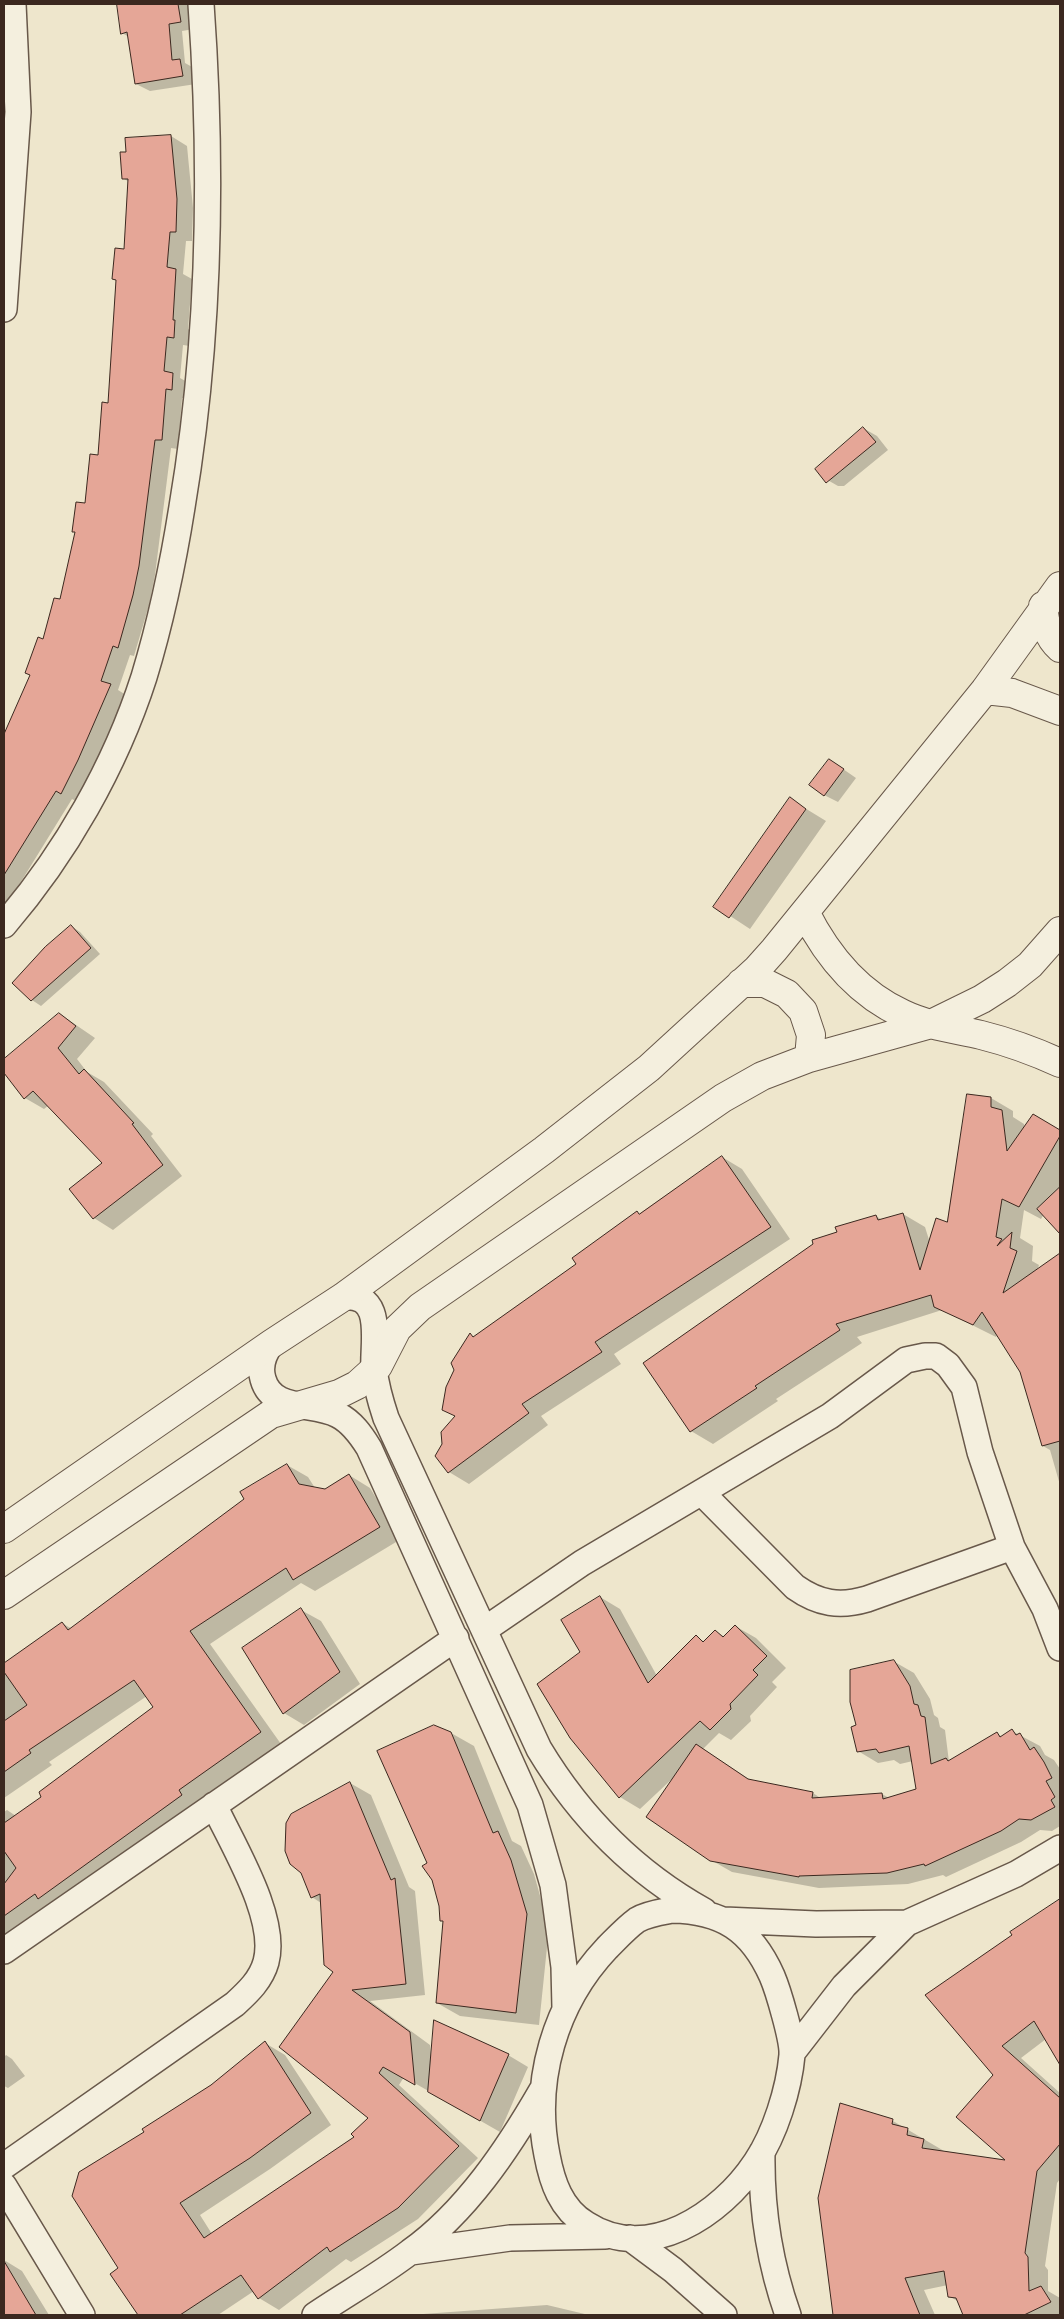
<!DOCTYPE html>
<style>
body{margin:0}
#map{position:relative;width:1064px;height:2319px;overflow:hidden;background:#eee6cc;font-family:"Sorts Mill Goudy",serif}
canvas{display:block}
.frame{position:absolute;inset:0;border:5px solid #3b281f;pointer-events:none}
</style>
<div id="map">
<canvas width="1064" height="2319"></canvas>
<div class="frame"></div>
</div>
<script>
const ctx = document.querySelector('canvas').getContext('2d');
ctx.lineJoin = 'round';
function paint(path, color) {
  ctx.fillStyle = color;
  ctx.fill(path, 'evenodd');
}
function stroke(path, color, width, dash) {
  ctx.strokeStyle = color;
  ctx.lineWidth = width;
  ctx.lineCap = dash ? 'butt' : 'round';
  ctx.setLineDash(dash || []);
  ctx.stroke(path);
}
const shadow = new Path2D(`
 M 118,4 L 190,4 L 194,29 L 182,31 L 185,63 L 194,68 L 196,84 L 150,91 L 136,84 L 129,37 L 122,33 Z
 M 171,136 L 187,146 L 193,208 L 192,241 L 186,241 L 183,274 L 192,279 L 188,329 L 191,331 L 190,346 L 183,345 L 180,378 L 189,383 L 188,398 L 182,398 L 178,449 L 171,448 L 155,575 L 149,605 L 134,656 L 130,655 L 118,690 L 126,695 L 78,802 L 72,799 L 6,906 L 4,904 L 4,730 L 6,731 L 31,675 L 61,601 L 76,533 L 73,531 L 86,505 L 99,456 L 109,404 L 117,281 L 113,279 L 125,250 L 129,182 L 123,178 L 127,153 L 126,139 Z
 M 863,428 L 877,436 L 888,450 L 844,486 L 838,486 L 824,478 L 847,444 L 846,442 Z
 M 830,760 L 856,778 L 838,802 L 824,795 Z
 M 790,799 L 826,821 L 750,929 L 715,906 Z
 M 71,926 L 80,932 L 100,954 L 41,1006 L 32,1000 Z
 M 60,1014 L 95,1038 L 77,1059 L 87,1072 L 104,1082 L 153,1134 L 151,1136 L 182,1176 L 113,1230 L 94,1218 L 104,1163 L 49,1105 L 44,1109 L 25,1098 L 4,1071 L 4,1061 Z
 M 991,1098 L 1013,1111 L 1013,1117 L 1024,1124 L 1025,1128 L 1034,1115 L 1060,1131 L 1060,1187 L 1058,1190 L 1060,1189 L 1060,1228 L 1044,1214 L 1041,1219 L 1024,1210 L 1020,1238 L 1033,1246 L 1032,1261 L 1039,1265 L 1037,1271 L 1056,1258 L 1060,1259 L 1060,1485 L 1050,1450 L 1043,1446 L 1022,1371 L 998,1334 L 996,1337 L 942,1310 L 857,1337 L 862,1343 L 776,1399 L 778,1401 L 713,1444 L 691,1431 L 838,1233 L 876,1216 L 882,1220 L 903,1214 L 925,1227 L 930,1243 L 948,1224 Z
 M 722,1157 L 742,1169 L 790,1239 L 614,1354 L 621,1364 L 541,1416 L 548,1425 L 469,1484 L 449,1472 L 470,1335 L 475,1337 L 578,1264 L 637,1213 L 640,1215 Z
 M 287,1465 L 308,1477 L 315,1488 L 325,1490 L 349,1475 L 370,1488 L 401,1539 L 315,1591 L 301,1583 L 210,1644 L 281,1744 L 4,1942 L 4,1812 L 7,1810 L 16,1816 L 43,1797 L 155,1708 L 147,1696 L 49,1762 L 52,1765 L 4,1798 L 4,1664 L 62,1623 L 72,1629 L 246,1499 Z
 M 600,1597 L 620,1609 L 657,1676 L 696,1637 L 705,1642 L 715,1631 L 725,1637 L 735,1626 L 756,1638 L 786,1668 L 772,1682 L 777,1687 L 750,1716 L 751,1721 L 731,1740 L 719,1733 L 703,1749 L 752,1781 L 813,1793 L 822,1799 L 882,1794 L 889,1798 L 918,1790 L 913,1761 L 900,1764 L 894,1760 L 878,1763 L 858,1751 L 858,1726 L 893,1661 L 914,1673 L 930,1699 L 934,1715 L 938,1718 L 940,1727 L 945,1730 L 949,1762 L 997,1733 L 1002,1737 L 1012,1731 L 1040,1746 L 1045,1755 L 1054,1760 L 1060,1769 L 1060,1826 L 1052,1831 L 1040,1830 L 1021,1842 L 946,1877 L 943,1875 L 908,1884 L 819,1888 L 732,1872 L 711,1860 L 673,1778 L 640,1809 L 620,1797 L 571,1737 L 581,1652 Z
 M 301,1610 L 321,1621 L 360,1684 L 304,1725 L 284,1713 Z
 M 451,1733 L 474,1746 L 512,1841 L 521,1846 L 534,1874 L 549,1928 L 539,2025 L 460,2016 L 437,2003 L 444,1922 L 441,1920 L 441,1906 L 429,1864 Z
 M 350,1783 L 371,1795 L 409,1887 L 415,1891 L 425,1995 L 370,2001 L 430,2045 L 431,2055 L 508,2055 L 528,2067 L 500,2132 L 404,2077 L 399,2085 L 478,2158 L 418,2219 L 351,2262 L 346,2259 L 279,2310 L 259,2298 L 254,2291 L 218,2315 L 139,2315 L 111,2275 L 120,2269 L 146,2132 L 211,2086 L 265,2043 L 285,2055 L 331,2125 L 270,2169 L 200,2215 L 212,2234 L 356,2137 L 370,2118 L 334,1972 L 321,1903 L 312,1897 L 302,1873 Z
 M 1060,1906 L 1060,2063 L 1046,2039 L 1021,2058 L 1060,2093 L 1060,2179 L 1057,2183 L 1045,2266 L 1048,2270 L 1048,2291 L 1060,2298 L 1060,2315 L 965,2315 L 959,2302 L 949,2296 L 948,2285 L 924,2290 L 935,2315 L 834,2315 L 820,2198 L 840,2104 L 893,2121 L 944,2151 L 1009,2162 L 995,2075 L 926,1995 Z
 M 6,2055 L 12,2059 L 25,2076 L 8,2088 L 4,2086 L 4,2057 Z
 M 4,2260 L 22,2271 L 49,2315 L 4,2315 Z
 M 547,2305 L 589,2315 L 420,2315 L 423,2314 Z`);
const building = new Path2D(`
 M 117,4 L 178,4 L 181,22 L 169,24 L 172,60 L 180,59 L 183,76 L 135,84 L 127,32 L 121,34 Z
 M 171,135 L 177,199 L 176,232 L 170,232 L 167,267 L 176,269 L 173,320 L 175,320 L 174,338 L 167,337 L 164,371 L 173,373 L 172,390 L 166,389 L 162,440 L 155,440 L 139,566 L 133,595 L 118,648 L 113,646 L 101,681 L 111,684 L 78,760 L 61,794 L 56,791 L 4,875 L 4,734 L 30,675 L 25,673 L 38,637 L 43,639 L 54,598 L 60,599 L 75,532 L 72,532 L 76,502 L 85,503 L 90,454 L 98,455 L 102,402 L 108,403 L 116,280 L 112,279 L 115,248 L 124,249 L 128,179 L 122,179 L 120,152 L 126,152 L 125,138 Z
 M 863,427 L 876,442 L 826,483 L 815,469 Z
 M 829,759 L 844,769 L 824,796 L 809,785 Z
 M 790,797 L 806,809 L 729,918 L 713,907 Z
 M 71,925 L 91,948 L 31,1001 L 12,983 L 45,947 Z
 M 59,1013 L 76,1026 L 58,1048 L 79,1074 L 84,1069 L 134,1123 L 132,1124 L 163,1165 L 93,1219 L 69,1189 L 102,1163 L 33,1091 L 24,1099 L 4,1073 L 4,1059 Z
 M 967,1094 L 991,1097 L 991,1107 L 1002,1110 L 1007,1151 L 1033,1114 L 1060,1130 L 1060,1136 L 1019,1207 L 1002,1199 L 996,1237 L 1002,1239 L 997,1246 L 1012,1232 L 1010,1248 L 1017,1251 L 1003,1293 L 1060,1253 L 1060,1441 L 1042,1446 L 1020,1372 L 982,1312 L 973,1325 L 934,1307 L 931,1295 L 836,1324 L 840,1330 L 755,1386 L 757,1388 L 690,1432 L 643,1363 L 813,1244 L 812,1240 L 837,1232 L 835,1227 L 876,1215 L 878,1220 L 903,1213 L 920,1270 L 936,1218 L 947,1222 Z
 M 722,1156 L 771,1227 L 595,1342 L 602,1352 L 522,1404 L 529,1413 L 448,1473 L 435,1456 L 442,1444 L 441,1432 L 455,1416 L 442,1410 L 446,1387 L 454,1370 L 451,1363 L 470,1333 L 473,1337 L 576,1264 L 572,1258 L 637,1211 L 639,1214 Z
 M 1060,1187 L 1060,1234 L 1037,1209 Z
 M 287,1464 L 299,1484 L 325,1489 L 349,1474 L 380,1527 L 293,1580 L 286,1568 L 190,1631 L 261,1732 L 179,1790 L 182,1795 L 38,1899 L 35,1894 L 4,1916 L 4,1884 L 16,1868 L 4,1851 L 4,1823 L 41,1797 L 39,1792 L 153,1707 L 134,1680 L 29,1750 L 31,1753 L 4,1772 L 4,1721 L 27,1705 L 4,1672 L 4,1663 L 62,1622 L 68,1630 L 244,1499 L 240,1492 Z
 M 600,1596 L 648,1683 L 696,1635 L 703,1642 L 715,1630 L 723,1637 L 735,1625 L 767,1656 L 753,1670 L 758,1675 L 730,1704 L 731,1709 L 710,1730 L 700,1721 L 619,1798 L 570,1738 L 537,1684 L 580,1652 L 561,1620 Z
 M 301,1608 L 340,1672 L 283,1714 L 242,1648 Z
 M 894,1660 L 910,1686 L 914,1704 L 918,1705 L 921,1716 L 925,1717 L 931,1764 L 946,1758 L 948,1761 L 997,1732 L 1000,1737 L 1012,1729 L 1016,1735 L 1020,1733 L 1030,1750 L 1034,1747 L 1044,1762 L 1052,1778 L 1046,1781 L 1055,1797 L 1051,1800 L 1055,1807 L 1031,1820 L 1019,1819 L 1001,1831 L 925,1866 L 924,1864 L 887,1873 L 799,1876 L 799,1877 L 710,1861 L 646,1817 L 696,1744 L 748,1779 L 813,1792 L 812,1798 L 882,1793 L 883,1799 L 916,1789 L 909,1746 L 879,1753 L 876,1749 L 857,1752 L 851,1727 L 856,1725 L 850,1702 L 850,1670 Z
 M 434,1725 L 451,1732 L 493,1833 L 498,1831 L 511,1860 L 527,1914 L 516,2013 L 436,2003 L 443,1921 L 440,1921 L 439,1906 L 432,1880 L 422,1866 L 427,1863 L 377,1751 Z
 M 350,1782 L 391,1880 L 395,1878 L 406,1984 L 352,1990 L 410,2032 L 415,2085 L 383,2067 L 379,2073 L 459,2146 L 398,2208 L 330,2252 L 327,2247 L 258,2299 L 241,2275 L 180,2315 L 138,2315 L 110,2274 L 118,2268 L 72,2196 L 79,2172 L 144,2132 L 142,2129 L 211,2085 L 265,2041 L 311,2113 L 250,2158 L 180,2203 L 204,2238 L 354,2137 L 351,2134 L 368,2118 L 279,2047 L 333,1972 L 324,1965 L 320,1894 L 311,1898 L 301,1873 L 290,1864 L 285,1851 L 286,1823 L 291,1814 Z
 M 1060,1899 L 1060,2065 L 1034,2021 L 1002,2046 L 1060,2098 L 1060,2144 L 1037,2171 L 1025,2253 L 1028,2257 L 1029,2291 L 1041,2286 L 1051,2302 L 1024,2315 L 963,2315 L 956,2298 L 948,2297 L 944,2271 L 905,2278 L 920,2315 L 833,2315 L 818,2198 L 840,2103 L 893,2119 L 892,2124 L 908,2128 L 907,2135 L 924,2139 L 922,2148 L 1005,2160 L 956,2117 L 993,2075 L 925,1995 L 1012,1935 L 1010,1932 Z
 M 434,2020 L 509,2054 L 480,2121 L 428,2092 Z
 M 4,2261 L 36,2315 L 4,2315 Z`);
const minor = new Path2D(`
 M 4,309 L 18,112 L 13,4
 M 4,925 C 65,854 115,767 144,677 C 161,621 173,564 182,507 C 210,341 213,172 201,4
 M 343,1297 C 386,1293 372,1343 374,1369 C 376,1386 381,1403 386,1418 L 539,1749 C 580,1817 634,1872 704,1911
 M 271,1344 C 263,1355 259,1366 263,1379 C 272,1412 313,1402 338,1415 C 352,1422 361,1435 369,1448 L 530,1805 L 553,1885 L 564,1967 L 565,2008
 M 703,1494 L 795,1587 C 819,1604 840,1607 867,1599 L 1012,1547
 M 484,1630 L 582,1563 L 830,1416 L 906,1360 L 925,1356 L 936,1356 L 948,1365 L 964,1387 L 980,1452 L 1012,1547 L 1045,1609 L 1060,1648
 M 672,1910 C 722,1911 751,1929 772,1976 C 778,1990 793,2040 792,2055 C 789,2089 775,2134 756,2162 C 721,2215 648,2264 586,2224 C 561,2209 552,2182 547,2155 C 532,2081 555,2003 607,1948 C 616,1939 626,1928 637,1920 C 647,1914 661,1912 672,1910 Z
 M 724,1920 L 816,1924 L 907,1923
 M 4,1951 L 456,1638
 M 792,2053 L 844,1986 L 907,1923 L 1016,1874 L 1060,1848
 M 762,2152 C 761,2209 769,2261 788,2315
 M 4,2166 L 235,2004 C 248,1992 261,1980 266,1962 C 278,1918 233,1846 214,1805
 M 4,2186 L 82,2315
 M 630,2238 L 673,2270 L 724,2315
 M 411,2252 L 510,2238 L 605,2236
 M 315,2315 C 346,2294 380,2275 410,2252 C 466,2212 508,2149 542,2090`);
const tertiary = new Path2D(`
 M 1043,606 C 1045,622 1047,637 1060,648
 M 985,690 L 1012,693 L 1060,711
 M 805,912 C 827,956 857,993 903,1014 C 928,1026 955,1029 981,1035 C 1009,1042 1034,1051 1060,1063
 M 741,983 L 765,983 L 787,994 L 803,1011 L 811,1035 L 809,1058
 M 4,1529 L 271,1344 L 343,1297 L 544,1150 L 649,1068 L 757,969 L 774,950 L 985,690 L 1060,586
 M 4,1595 L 271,1414 L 339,1394 L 357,1385 L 378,1366 L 397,1329 L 420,1307 L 723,1098 L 762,1076 L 809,1058 L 931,1024 L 982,999 L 1007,983 L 1030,965 L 1060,931`);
paint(shadow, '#0003');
paint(building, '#e5a697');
stroke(building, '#3b281f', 1);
stroke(minor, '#68584a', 28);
stroke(tertiary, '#68584a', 30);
stroke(minor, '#f4efde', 25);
stroke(tertiary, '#f4efde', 28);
</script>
